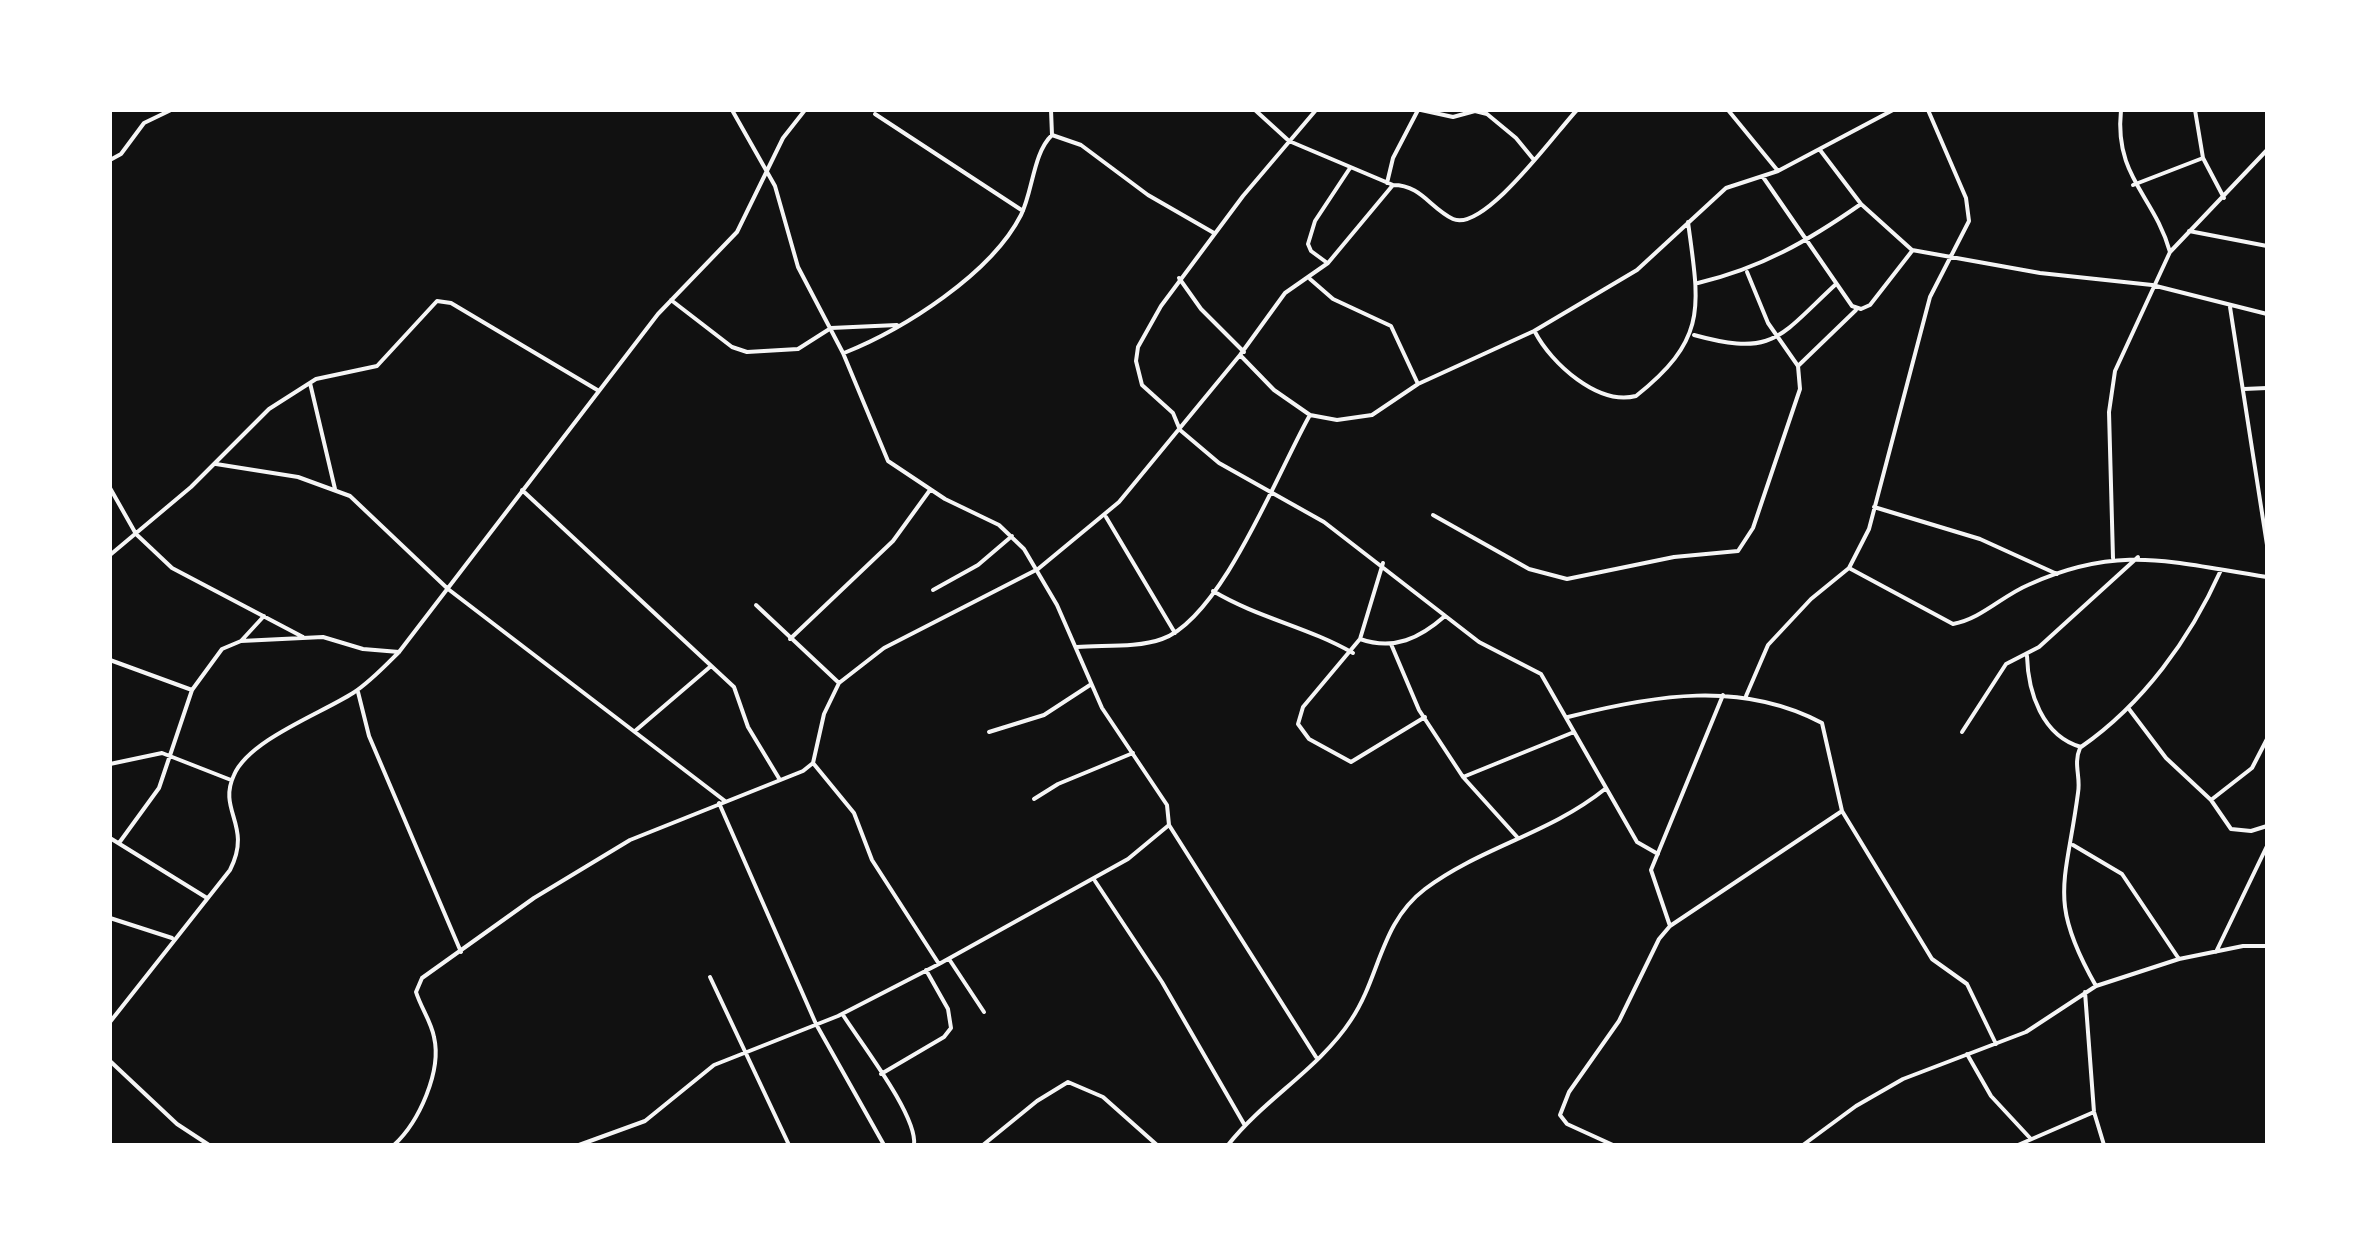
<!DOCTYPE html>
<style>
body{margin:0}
#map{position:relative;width:2377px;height:1255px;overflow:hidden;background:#111;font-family:"Work Sans",sans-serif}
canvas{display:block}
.frame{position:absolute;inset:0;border:112px solid #fff;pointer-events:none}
</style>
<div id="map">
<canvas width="2377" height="1255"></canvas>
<div class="frame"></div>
</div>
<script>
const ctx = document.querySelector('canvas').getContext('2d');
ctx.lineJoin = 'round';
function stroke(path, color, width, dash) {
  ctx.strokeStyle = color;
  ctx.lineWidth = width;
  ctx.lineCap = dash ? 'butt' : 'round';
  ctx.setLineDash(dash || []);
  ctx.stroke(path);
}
const minor = new Path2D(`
 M 1051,110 L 1052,135
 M 1255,110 L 1289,141 L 1393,185
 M 1316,110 L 1243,196 L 1161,306 L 1138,347 L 1136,361 L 1142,385 L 1173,413 L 1180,430 L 1219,463 L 1324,522 L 1479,642 L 1541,674 L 1637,842 L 1658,854
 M 1421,110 L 1453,117 L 1475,111 L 1487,114 L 1516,138 L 1534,160
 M 1728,110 L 1778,171
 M 2121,110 C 2114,177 2154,195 2170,252
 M 2195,110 L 2203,158 L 2224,198
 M 875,114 L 1023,211
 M 1820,150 L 1861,204 L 1912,250 L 2040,273 L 2152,285 L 2267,314
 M 110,160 L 121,154 L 144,123 L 171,110
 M 1763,177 L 1852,306 L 1861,309 L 1870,305 L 1912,251
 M 1387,183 L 1393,158 L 1418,110
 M 2133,185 L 2203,158
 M 2189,231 L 2267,246
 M 1326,262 L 1311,251 L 1308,244 L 1315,221 L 1350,168
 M 1179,278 L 1201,309 L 1244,352
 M 1310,279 L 1333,299 L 1391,326 L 1418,384
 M 1698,283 C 1761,268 1808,241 1861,204
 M 671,300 L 732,347 L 747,352 L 798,349 L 831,328 L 897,325
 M 2230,307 L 2267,545
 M 1535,332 C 1551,363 1598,406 1636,396 C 1709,338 1699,306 1688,222
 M 1694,335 C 1774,357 1779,337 1835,285
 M 844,353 C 904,329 991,274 1021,215 C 1033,191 1033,153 1052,135 L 1081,145 L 1148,195 L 1214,233
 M 1240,355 L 1274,390 L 1310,415 L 1337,420 L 1372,415 L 1418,384 L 1534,331 L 1637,270 L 1726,188 L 1778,171 L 1893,110
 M 1798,366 L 1856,310
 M 310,383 L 335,489
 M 2244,389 L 2267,388
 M 216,464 L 298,477 L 350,496 L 448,589 L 725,801
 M 110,488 L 136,534 L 172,568 L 303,637
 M 522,490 L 734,687 L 748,727 L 780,780
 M 1874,507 L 1980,539 L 2057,574
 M 1433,515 L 1529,569 L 1567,579 L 1674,557 L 1738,551 L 1753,528 L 1800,389 L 1798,366 L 1768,323 L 1747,272
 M 1106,517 L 1175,633
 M 110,555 L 191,487 L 269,409 L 316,379 L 377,366 L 437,301 L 451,303 L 599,391
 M 2113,558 L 2109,412 L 2115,371 L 2170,252 L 2267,150
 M 1383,563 L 1360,639 L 1303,707 L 1298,724 L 1309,739 L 1351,762 L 1425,717
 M 1849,568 L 1953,624 C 1981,619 2002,596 2028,585 C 2121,543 2173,563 2267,577
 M 933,590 L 978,565 L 1012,536
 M 1213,591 C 1258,618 1308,627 1353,653
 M 756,605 L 839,683
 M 790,639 L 893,541 L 930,490
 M 1360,639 C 1394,651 1420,638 1445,616
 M 241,641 L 264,616
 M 1391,644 L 1419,710 L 1463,777 L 1518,838
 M 1077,647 C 1103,645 1137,648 1162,639 C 1222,618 1279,469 1310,415
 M 2027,656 C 2028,692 2042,736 2081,747 C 2143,704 2190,639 2221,570
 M 110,660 L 192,690
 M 358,692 L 369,736 L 461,952
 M 1746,696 L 1768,645 L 1811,599 L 1849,568 L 1869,529 L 1930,297 L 1969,221 L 1966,198 L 1928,110
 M 2129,709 L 2166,758 L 2211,800 L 2252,768 L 2267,739
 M 1568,717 C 1654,695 1741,680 1822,723 L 1842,811 L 1932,959 L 1967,984 L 1996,1044
 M 635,731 L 711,666
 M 989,732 L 1044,715 L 1090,685
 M 1962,732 L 2006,664 L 2039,647 L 2138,557
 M 2080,748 C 2073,764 2081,777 2078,793 C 2066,884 2047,900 2096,986
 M 813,763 L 854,813 L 872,860 L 939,964
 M 110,764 L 162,753 L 231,780
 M 1463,777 L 1574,732
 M 1034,799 L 1058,784 L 1133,753
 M 2211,800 L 2231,829 L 2251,831 L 2267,826
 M 719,803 L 816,1024 L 884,1145
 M 1169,825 L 1316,1057
 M 110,838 L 207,898
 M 119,843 L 159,788 L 192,690 L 222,649 L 241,641 L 323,637 L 363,649 L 399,652
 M 2073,845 L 2122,874 L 2179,959
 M 1095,881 L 1162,982 L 1244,1124
 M 110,918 L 172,938
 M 1670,926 L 1651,870 L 1723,695
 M 2216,952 L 2267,846
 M 949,959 L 984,1012
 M 710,977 L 789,1145
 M 2085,992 L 2094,1112 L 2104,1145
 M 843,1015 C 860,1042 918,1116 914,1145
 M 110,1022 L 230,870 C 253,825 217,811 234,775 C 249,740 320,714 353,693 C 370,682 384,667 399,652 L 658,314 L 737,232 L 783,138 L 805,110
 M 1967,1054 L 1991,1096 L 2030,1138
 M 110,1061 L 177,1124 L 209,1145
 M 881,1074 L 944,1037 L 951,1028 L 948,1009 L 926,970
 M 394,1145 C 419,1122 442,1071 434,1037 C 431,1021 421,1008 416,992 L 422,978 L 534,898 L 630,840 L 803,771 L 813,763 L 824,714 L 839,683 L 884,648 L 1038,569 L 1119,502 L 1240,355 L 1285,293 L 1328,263 L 1393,185 C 1421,185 1430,208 1453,219 C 1484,233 1556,132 1577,110
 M 579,1145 L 645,1121 L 714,1065 L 838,1016 L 939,964 L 1128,859 L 1169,825 L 1167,805 L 1102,708 L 1057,605 L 1024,549 L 999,525 L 945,499 L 888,461 L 843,353 L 798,267 L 775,186 L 732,110
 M 983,1145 L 1037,1101 L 1068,1082 L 1103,1097 L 1157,1145
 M 1228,1145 C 1264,1099 1319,1069 1351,1020 C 1380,977 1380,923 1425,889 C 1481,847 1549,834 1605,789
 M 1613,1145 L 1567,1124 L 1560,1115 L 1569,1092 L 1619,1021 L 1659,939 L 1670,926 L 1842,811
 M 1803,1145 L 1856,1106 L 1903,1079 L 2026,1032 L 2096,986 L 2179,959 L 2243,946 L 2267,946
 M 2018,1145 L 2094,1112`);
stroke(minor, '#f5f5f5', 4);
</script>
